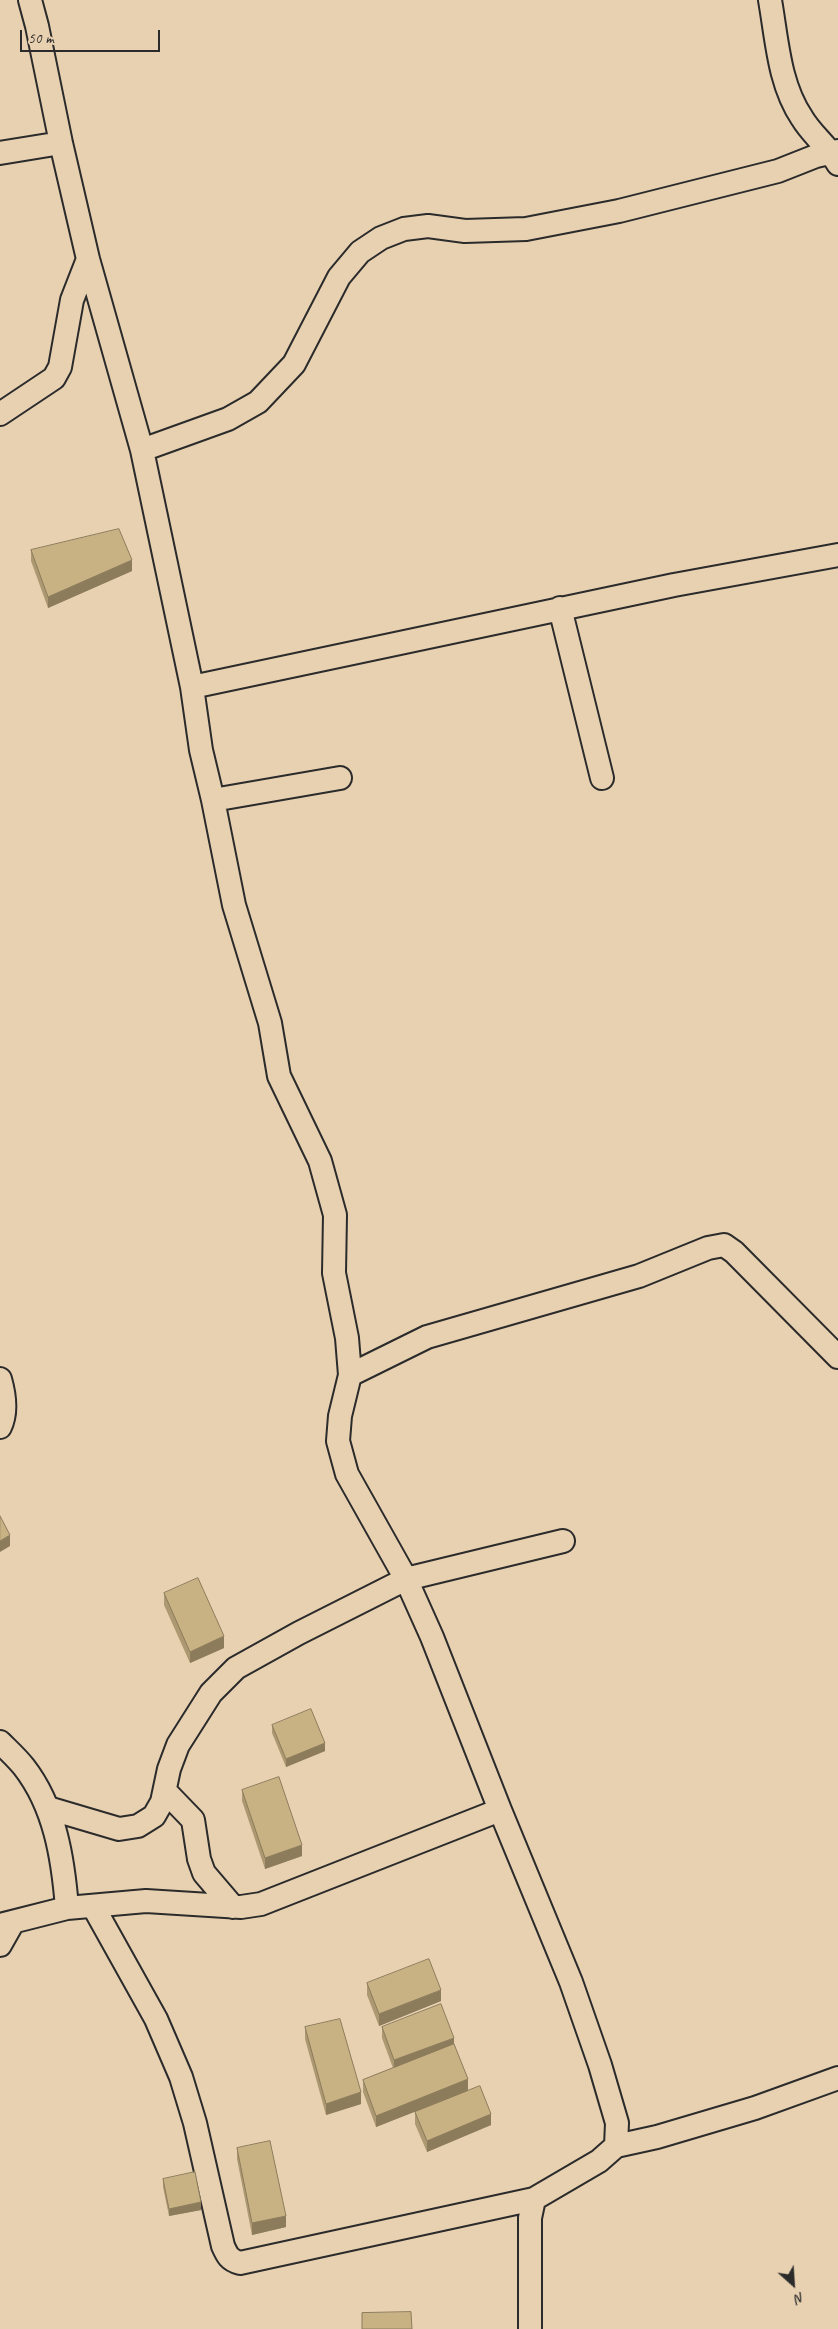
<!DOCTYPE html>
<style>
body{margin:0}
#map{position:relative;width:838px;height:2329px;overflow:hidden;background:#e8d1b1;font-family:Caveat,sans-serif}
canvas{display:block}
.north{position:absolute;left:768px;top:2259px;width:50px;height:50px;-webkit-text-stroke:4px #e8d1b1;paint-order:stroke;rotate:154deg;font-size:14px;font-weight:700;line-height:20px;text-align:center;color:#2b2b2b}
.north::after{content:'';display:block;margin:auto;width:18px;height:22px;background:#2b2b2b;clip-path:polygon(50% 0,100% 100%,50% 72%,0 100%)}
.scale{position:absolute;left:20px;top:30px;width:140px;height:22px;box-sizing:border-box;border:2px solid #2b2b2b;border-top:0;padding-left:6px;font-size:15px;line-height:18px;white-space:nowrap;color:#2b2b2b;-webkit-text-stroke:4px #e8d1b1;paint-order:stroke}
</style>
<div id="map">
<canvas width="838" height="2329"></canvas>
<div class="north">N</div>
<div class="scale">50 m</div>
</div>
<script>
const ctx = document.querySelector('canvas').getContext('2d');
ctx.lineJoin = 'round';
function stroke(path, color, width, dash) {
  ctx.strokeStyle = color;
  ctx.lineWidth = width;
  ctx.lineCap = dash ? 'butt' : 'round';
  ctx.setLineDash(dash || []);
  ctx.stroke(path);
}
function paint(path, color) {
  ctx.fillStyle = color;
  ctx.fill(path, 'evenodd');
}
const minor = new Path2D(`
 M 30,0 L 37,26 L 61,143 L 88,259 L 142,450 L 192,687 L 201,750 L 213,800 L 234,905 L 270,1023 L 279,1076 L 320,1161 L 335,1215 L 334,1273 L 347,1338 L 350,1375 L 340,1416 L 338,1441 L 347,1474 L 406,1579 L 432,1637 L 500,1810 L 571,1982 L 600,2065 L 617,2123 L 616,2146
 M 770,0 C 777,40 779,84 802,118 C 812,135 828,146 838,164
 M 0,153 L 61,143
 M 0,414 L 54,378 L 60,367 L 72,300 L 88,259
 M 142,450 L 228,419 L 258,402 L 294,364 L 339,277 L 360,252 L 381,238 L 404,229 L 428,226 L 465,231 L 526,229 L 619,211 L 778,171 L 816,156 L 838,151
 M 560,608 L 602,778
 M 192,687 L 674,585 L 838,555
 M 213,800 L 340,778
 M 350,1375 L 427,1337 L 639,1276 L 708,1248 L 724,1245 L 734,1252 L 838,1357
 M 0,1379 C 4,1393 7,1413 0,1427
 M 0,1742 C 8,1750 17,1758 24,1767 C 55,1807 63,1858 67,1908
 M 165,1791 L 193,1820 L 199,1859 L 204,1873 L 233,1907
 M 48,1808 L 119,1829 L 138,1826 L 154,1816 L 162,1802 L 169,1769 L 178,1745 L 211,1693 L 236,1668 L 299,1633 L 406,1579 L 563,1541
 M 93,1906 L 156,2019 L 181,2077 L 195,2123 L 223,2246 C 227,2255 229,2260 240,2263 L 534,2199
 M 0,1925 L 67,1908 L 146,1901 L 241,1907 L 261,1904 L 500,1810
 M 0,1945 L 13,1922
 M 530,2329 L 530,2218 L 534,2199 L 599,2161 L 616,2146 L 657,2137 L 755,2108 L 838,2078`);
const wall = new Path2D(`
 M 31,550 L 132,571 L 48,608 L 31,561 Z
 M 164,1593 L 224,1648 L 190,1663 L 164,1605 Z
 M 272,1725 L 325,1751 L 286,1767 L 272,1733 Z
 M 242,1790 L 302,1856 L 265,1869 L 242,1801 Z
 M 367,1983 L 441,2001 L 379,2026 L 367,1995 Z
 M 305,2027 L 361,2104 L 326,2115 L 305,2039 Z
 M 382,2027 L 454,2044 L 468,2091 L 491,2125 L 427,2152 L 415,2124 L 415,2112 L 463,2092 L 376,2127 L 363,2092 L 363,2080 L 393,2068 L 382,2038 Z
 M 237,2148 L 286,2227 L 252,2235 L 237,2159 Z
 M 163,2179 L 201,2210 L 169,2216 L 163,2187 Z`);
const shadedWall = new Path2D(`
 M 132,560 L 132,571 L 48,608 L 48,597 Z
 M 10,1535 L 10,1546 L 0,1552 L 0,1541 Z
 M 224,1636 L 224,1648 L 190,1663 L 190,1652 Z
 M 325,1743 L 325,1751 L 286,1767 L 286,1759 Z
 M 302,1845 L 302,1856 L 265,1869 L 265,1858 Z
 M 441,1990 L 441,2001 L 379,2026 L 379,2014 Z
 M 454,2038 L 454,2050 L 394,2072 L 394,2060 Z
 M 468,2079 L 468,2091 L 376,2127 L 376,2116 Z
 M 361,2092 L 361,2104 L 326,2115 L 326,2104 Z
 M 491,2114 L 491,2125 L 427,2152 L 427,2141 Z
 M 201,2202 L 201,2210 L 169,2216 L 169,2209 Z
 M 286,2216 L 286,2227 L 252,2235 L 252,2223 Z`);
const building = new Path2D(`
 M 119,529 L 132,560 L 48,597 L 31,550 Z
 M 0,1516 L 10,1535 L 0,1541 Z
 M 198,1578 L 224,1636 L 190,1652 L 164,1593 Z
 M 311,1709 L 325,1743 L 286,1759 L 272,1725 Z
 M 279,1777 L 302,1845 L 265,1858 L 242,1790 Z
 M 429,1959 L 441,1990 L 379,2014 L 367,1983 Z
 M 441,2004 L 454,2038 L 394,2060 L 382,2027 Z
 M 340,2019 L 361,2092 L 326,2104 L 305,2027 Z
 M 454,2044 L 468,2079 L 376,2116 L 363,2080 Z
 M 480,2086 L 491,2114 L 427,2141 L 415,2112 Z
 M 270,2141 L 286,2216 L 252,2223 L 237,2148 Z
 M 195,2172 L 201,2202 L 169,2209 L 163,2179 Z
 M 411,2312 L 412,2329 L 362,2329 L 362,2313 Z`);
stroke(minor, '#2b2b2b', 26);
stroke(minor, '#e8d1b1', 22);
paint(wall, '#ac9871');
paint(shadedWall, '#8c7c5c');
paint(building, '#c8b183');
stroke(building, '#8c7c5c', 1);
</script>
